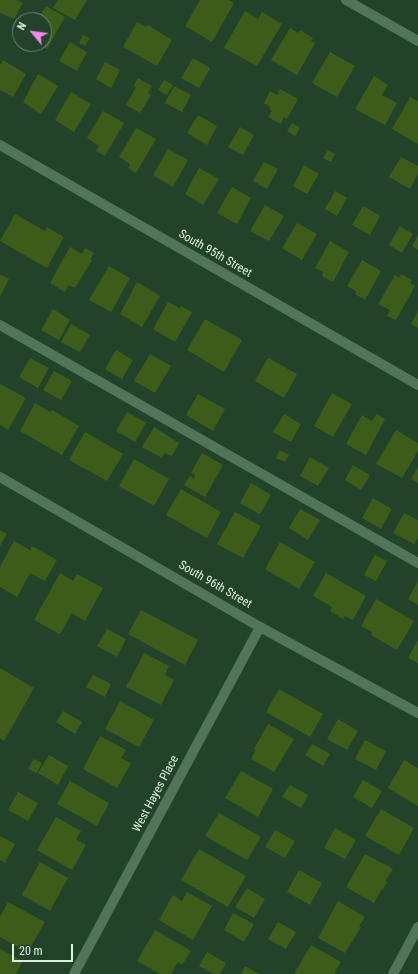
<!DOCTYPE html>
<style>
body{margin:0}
#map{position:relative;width:418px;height:974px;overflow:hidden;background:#22432a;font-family:"Roboto Condensed",sans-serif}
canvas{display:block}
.north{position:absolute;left:12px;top:12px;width:40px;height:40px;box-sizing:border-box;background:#22432a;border:1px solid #6d8973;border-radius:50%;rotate:299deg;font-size:11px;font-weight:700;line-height:16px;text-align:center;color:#def1e1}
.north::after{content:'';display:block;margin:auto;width:14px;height:18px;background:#f688ed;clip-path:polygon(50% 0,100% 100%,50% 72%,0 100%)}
.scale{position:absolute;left:12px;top:944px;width:61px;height:18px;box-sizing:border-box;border:2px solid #def1e1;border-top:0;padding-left:5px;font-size:12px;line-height:14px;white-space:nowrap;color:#def1e1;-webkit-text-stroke:3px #22432a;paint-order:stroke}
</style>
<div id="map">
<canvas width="418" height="974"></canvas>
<div class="north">N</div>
<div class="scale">20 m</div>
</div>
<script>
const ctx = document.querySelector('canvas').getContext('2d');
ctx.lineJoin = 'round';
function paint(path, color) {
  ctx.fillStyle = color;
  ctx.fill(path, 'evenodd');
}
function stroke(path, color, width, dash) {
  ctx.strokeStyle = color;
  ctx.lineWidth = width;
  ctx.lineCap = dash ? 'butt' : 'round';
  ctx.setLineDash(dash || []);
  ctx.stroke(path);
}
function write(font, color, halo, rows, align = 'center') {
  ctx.font = font + ' "Roboto Condensed",sans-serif';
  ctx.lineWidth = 3;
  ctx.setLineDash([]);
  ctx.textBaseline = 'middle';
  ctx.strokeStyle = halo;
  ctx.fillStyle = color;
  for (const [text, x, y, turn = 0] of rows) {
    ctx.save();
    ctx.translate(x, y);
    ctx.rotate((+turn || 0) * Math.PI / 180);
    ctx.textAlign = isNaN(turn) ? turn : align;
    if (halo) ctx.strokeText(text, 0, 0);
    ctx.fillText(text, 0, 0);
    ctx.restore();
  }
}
const building = new Path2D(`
 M 0,0 L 17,0 L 23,3 L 14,19 L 0,13 Z
 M 58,0 L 87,0 L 75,20 L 53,8 Z
 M 200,0 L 229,0 L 234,3 L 212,42 L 185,26 Z
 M 46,6 L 65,17 L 47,49 L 38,44 L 44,44 L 44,20 L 37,20 Z
 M 245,11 L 258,19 L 262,12 L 282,24 L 257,66 L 224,48 Z
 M 137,22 L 146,27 L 148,25 L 172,40 L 157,66 L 123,47 Z
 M 290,28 L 298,33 L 300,30 L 313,38 L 311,41 L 315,43 L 297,75 L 271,60 Z
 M 83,35 L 90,38 L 85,46 L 79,43 Z
 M 70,42 L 87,52 L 77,71 L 59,61 Z
 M 330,52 L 355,66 L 337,97 L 312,83 Z
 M 193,58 L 210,68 L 199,88 L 181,78 Z
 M 3,60 L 26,74 L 13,97 L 0,90 L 0,65 Z
 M 105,62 L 120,70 L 111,88 L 96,79 Z
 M 38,74 L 58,86 L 41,114 L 23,102 Z
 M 374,76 L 388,85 L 382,95 L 397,103 L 385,125 L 355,109 Z
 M 138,78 L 152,86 L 148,93 L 151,95 L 140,113 L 126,105 L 136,87 L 134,85 Z
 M 164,80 L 173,85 L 167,95 L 158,90 Z
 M 174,86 L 191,95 L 182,112 L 165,103 Z
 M 280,89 L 298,99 L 287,119 L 284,117 L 281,124 L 268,117 L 272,111 L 269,109 L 270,107 L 264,103 L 270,91 L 277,95 Z
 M 71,92 L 91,104 L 74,132 L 55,120 Z
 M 410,97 L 418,101 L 418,144 L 392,129 Z
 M 103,111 L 124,123 L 105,156 L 96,151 L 99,146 L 87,138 Z
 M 198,115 L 217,126 L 207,145 L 187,133 Z
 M 292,123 L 300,128 L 295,136 L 287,131 Z
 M 240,127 L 254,135 L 243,155 L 228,147 Z
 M 136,128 L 156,139 L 136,173 L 128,168 L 130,164 L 119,157 Z
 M 168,149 L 188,160 L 173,187 L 153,175 Z
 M 328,150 L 335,154 L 331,162 L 323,158 Z
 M 401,157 L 418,166 L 418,174 L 410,189 L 389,177 Z
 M 264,162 L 278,169 L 267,189 L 253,181 Z
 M 304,165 L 319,174 L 307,194 L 293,186 Z
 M 199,168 L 219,179 L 203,205 L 185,194 Z
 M 232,187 L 251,198 L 237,224 L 217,213 Z
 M 335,191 L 347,198 L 337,216 L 325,209 Z
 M 265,205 L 284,216 L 269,241 L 250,231 Z
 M 363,206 L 380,216 L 370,235 L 352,225 Z
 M 15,214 L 45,231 L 47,227 L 64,237 L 47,268 L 0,241 Z
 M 297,223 L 317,234 L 302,260 L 282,248 Z
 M 400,226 L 413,234 L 402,253 L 389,245 Z
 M 418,235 L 418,250 L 412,246 Z
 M 330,241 L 349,252 L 333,282 L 322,276 L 323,272 L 315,268 Z
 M 70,247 L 82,254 L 85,248 L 94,253 L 90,259 L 92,260 L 75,288 L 69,285 L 65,292 L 50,283 Z
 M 362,260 L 381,271 L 365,300 L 355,294 L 356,291 L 347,286 Z
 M 109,266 L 130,278 L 111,312 L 89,300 Z
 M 0,274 L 9,279 L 0,297 Z
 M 401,274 L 412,280 L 410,283 L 415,286 L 396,320 L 387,316 L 390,310 L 378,304 L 395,275 L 399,278 Z
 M 137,282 L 160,296 L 142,327 L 120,314 Z
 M 168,302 L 180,308 L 181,306 L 192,312 L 175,342 L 153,329 Z
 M 53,309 L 70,320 L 59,340 L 41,330 Z
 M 418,311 L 418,328 L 411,324 Z
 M 205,319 L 242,340 L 224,372 L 187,350 Z
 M 71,324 L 90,335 L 80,352 L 61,342 Z
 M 116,350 L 133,360 L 122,379 L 105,369 Z
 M 150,354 L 171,366 L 155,393 L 134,381 Z
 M 30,358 L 49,368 L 38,388 L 19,377 Z
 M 268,358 L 297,374 L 284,398 L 255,381 Z
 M 54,371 L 72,381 L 61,400 L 43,390 Z
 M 0,384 L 26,398 L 8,430 L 0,425 Z
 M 332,393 L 352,404 L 333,437 L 314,426 Z
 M 198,394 L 225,409 L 213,431 L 186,415 Z
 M 35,403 L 50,412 L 52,410 L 79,426 L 62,455 L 20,431 Z
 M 127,412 L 146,423 L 135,442 L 116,431 Z
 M 284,414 L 301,424 L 291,442 L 273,432 Z
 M 377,414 L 385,419 L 366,455 L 346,444 L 362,415 L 372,421 Z
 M 154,427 L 179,443 L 172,456 L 165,453 L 162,458 L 142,447 Z
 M 396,430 L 418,443 L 418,451 L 402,478 L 376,464 Z
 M 85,432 L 123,454 L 107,481 L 69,460 Z
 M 280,450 L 289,455 L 285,462 L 276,458 Z
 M 202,453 L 223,465 L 205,497 L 184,485 L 190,476 L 194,479 L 195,475 L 191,473 Z
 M 310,457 L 329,468 L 318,486 L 300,476 Z
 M 134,459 L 169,479 L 154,506 L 119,486 Z
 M 353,465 L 370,475 L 361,490 L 345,480 Z
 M 418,467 L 418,483 L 411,479 Z
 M 251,483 L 271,495 L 260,514 L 240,503 Z
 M 181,489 L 221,512 L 207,538 L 166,515 Z
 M 373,498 L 392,509 L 381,529 L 362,518 Z
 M 300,509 L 320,520 L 308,540 L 289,528 Z
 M 235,512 L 261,526 L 243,558 L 217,544 Z
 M 404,513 L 418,520 L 418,538 L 414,544 L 393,533 Z
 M 0,530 L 7,534 L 0,546 Z
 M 14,541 L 30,550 L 32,546 L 57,560 L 45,581 L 30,573 L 17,597 L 0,587 L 0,567 Z
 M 280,542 L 315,562 L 299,589 L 265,569 Z
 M 375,555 L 387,561 L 376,581 L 364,575 Z
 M 60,573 L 73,581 L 77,574 L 103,588 L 85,621 L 72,613 L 60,634 L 34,620 Z
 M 326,573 L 366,596 L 353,620 L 345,616 L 343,619 L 330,611 L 332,607 L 313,596 Z
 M 418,581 L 418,605 L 408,599 Z
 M 376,599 L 414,621 L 397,650 L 371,635 L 372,632 L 361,626 Z
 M 141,610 L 198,640 L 185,665 L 128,634 Z
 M 107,629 L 126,639 L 117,657 L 97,646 Z
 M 418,640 L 418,663 L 408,658 Z
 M 144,653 L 169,666 L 165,675 L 174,680 L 161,705 L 126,687 Z
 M 0,668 L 34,688 L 4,741 L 0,738 Z
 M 93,675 L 111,684 L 105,697 L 86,687 Z
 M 279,689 L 323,714 L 310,737 L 266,712 Z
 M 120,701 L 154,720 L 139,747 L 105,729 Z
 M 63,711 L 82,722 L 75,734 L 56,722 Z
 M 338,719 L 358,731 L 347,750 L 327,739 Z
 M 268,724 L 294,739 L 274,772 L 251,759 L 256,750 L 254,749 Z
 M 100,736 L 126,750 L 121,758 L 131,763 L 117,788 L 83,769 Z
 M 365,740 L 386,751 L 376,770 L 355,759 Z
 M 312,744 L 330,754 L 323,766 L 305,755 Z
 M 49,755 L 68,766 L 58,785 L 38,773 Z
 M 34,759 L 42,763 L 37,773 L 28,769 Z
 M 404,760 L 418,768 L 418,806 L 388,788 Z
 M 241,771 L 273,789 L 258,817 L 225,798 Z
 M 363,780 L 382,791 L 372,808 L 353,797 Z
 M 70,781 L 109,803 L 97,826 L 57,804 Z
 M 290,785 L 308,795 L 301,808 L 282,797 Z
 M 18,792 L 38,803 L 28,821 L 8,810 Z
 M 381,809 L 414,828 L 399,855 L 365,836 Z
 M 219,813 L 261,837 L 247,860 L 205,836 Z
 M 56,817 L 81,831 L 76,839 L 86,845 L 72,870 L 37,850 Z
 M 335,828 L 356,840 L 345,859 L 324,848 Z
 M 275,830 L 295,841 L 285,858 L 265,847 Z
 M 0,836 L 15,844 L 5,863 L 0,860 Z
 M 199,849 L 246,876 L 228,907 L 181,880 Z
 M 365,854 L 393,869 L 385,881 L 387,882 L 383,889 L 382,889 L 374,903 L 346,887 Z
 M 40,862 L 68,878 L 50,911 L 22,895 Z
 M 299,870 L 322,883 L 310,905 L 287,892 Z
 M 247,888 L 265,899 L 254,918 L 235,907 Z
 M 187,892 L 212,906 L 193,940 L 159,920 L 173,895 L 182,901 Z
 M 338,901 L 365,917 L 359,926 L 361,927 L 345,953 L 318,938 Z
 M 8,902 L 45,922 L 28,952 L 0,937 L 0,917 Z
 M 233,913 L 254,924 L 244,942 L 224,930 Z
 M 278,922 L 296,932 L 286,949 L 268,939 Z
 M 155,930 L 191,951 L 182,965 L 178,962 L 171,974 L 160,974 L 137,961 Z
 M 311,945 L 341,962 L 334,974 L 294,974 Z
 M 0,949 L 23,961 L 16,974 L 0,974 Z
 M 207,952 L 226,963 L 220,974 L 214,974 L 199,966 Z
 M 245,966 L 259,974 L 241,974 Z`);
const minor = new Path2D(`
 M 346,0 L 418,41
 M 0,145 L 418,385
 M 0,325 L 418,563
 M 0,477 L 260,627 L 418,713
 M 74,974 L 260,627
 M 393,974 L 418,927`);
const streetNames = [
 ["South 95th Street",215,254,30],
 ["South 96th Street",215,585,30],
 ["West Hayes Place",156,794,-62]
];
paint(building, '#3e5c19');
stroke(minor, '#527559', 10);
write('12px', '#def1e1', '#22432a', streetNames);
</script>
